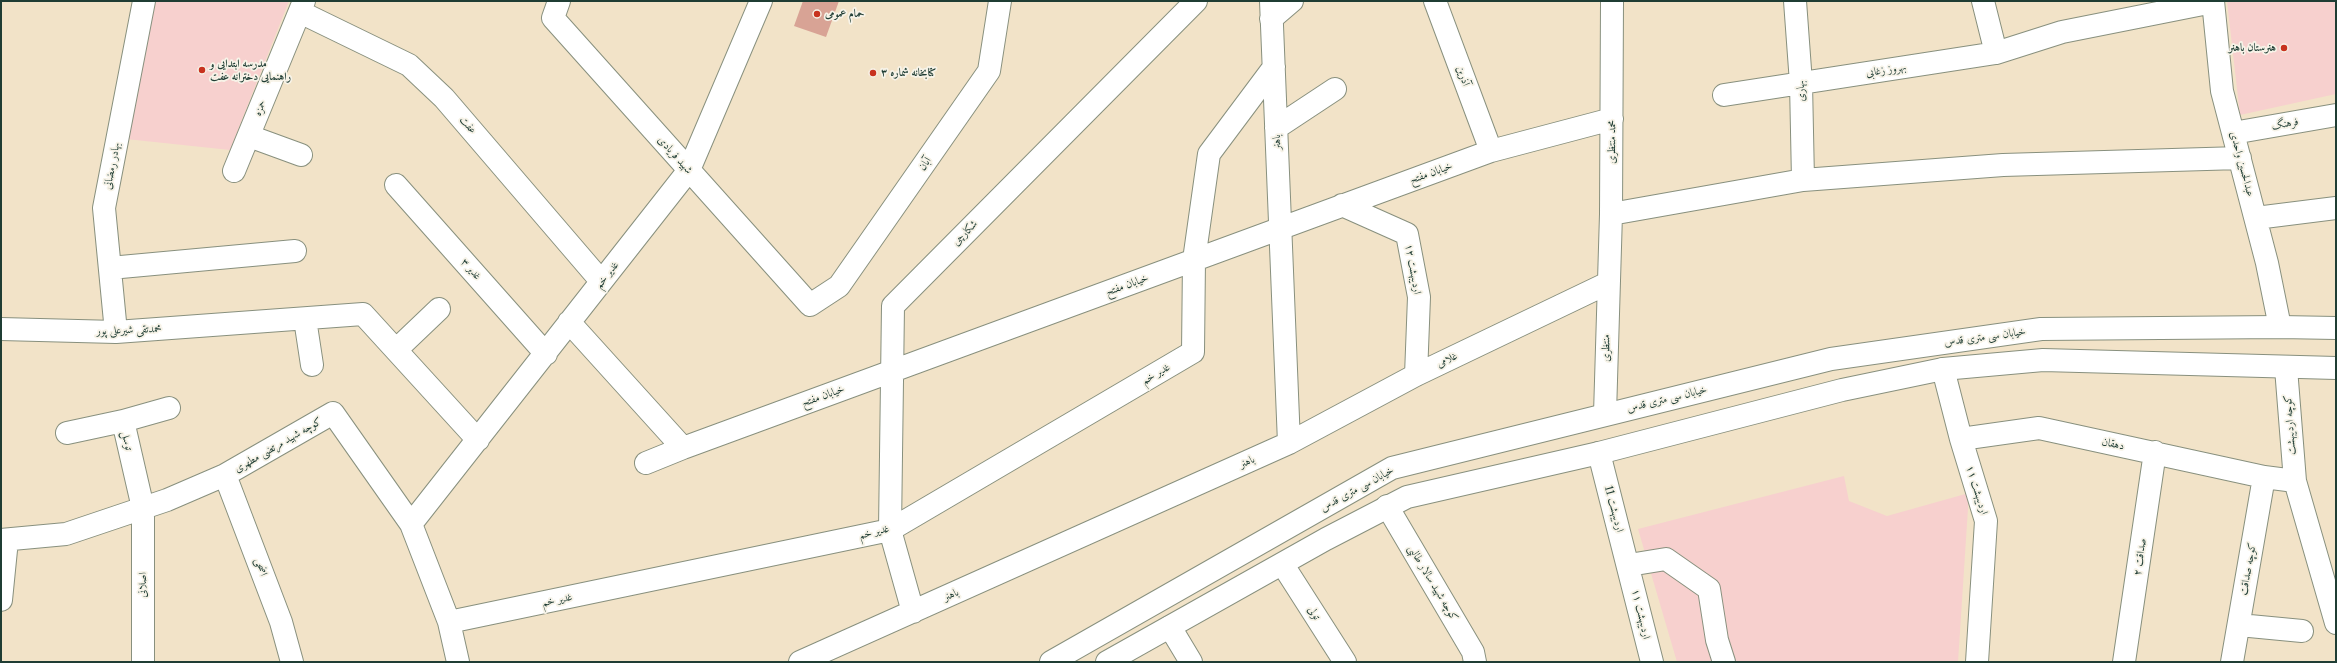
<!DOCTYPE html>
<meta charset="utf-8">
<style>
body{margin:0}
#map{position:relative;width:2337px;height:663px;overflow:hidden;background:#f2e3c8;font-family:"Libre Caslon Text",serif}
canvas{display:block}
.frame{position:absolute;inset:0;border:2px solid #1f3d34;pointer-events:none}
</style>
<div id="map">
<canvas width="2337" height="663"></canvas>
<div class="frame"></div>
</div>
<script>
const ctx = document.querySelector('canvas').getContext('2d');
ctx.lineJoin = 'round';
function paint(path, color) {
  ctx.fillStyle = color;
  ctx.fill(path, 'evenodd');
}
function stroke(path, color, width, dash) {
  ctx.strokeStyle = color;
  ctx.lineWidth = width;
  ctx.lineCap = dash ? 'butt' : 'round';
  ctx.setLineDash(dash || []);
  ctx.stroke(path);
}
function write(font, color, halo, rows, align = 'center') {
  ctx.font = font + ' "Libre Caslon Text",Amiri,serif';
  ctx.lineWidth = 3.5;
  ctx.setLineDash([]);
  ctx.textBaseline = 'middle';
  ctx.strokeStyle = halo;
  ctx.fillStyle = color;
  for (const [text, x, y, turn = 0] of rows) {
    ctx.save();
    ctx.translate(x, y);
    ctx.rotate((+turn || 0) * Math.PI / 180);
    ctx.textAlign = isNaN(turn) ? turn : align;
    if (halo) ctx.strokeText(text, 0, 0);
    ctx.fillText(text, 0, 0);
    ctx.restore();
  }
}
const built = new Path2D(`
 M 156,1 L 289,1 L 230,150 L 126,139 Z
 M 2227,1 L 2336,1 L 2336,94 L 2240,115 Z
 M 1844,476 L 1849,501 L 1887,516 L 1969,493 L 1958,662 L 1677,662 L 1638,529 Z`);
const building = new Path2D(`
 M 803,1 L 839,1 L 826,37 L 794,26 Z`);
const minor = new Path2D(`
 M 559,1 L 553,18 L 810,305 L 839,286 L 989,71 L 1000,1
 M 1271,1 L 1289,443
 M 1435,1 L 1491,151
 M 1795,1 L 1801,83 L 1803,180
 M 2213,1 L 2222,91 L 2267,263 L 2280,327
 M 300,12 L 409,65 L 444,98 L 601,281
 M 1271,19 L 1292,1
 M 1996,53 L 2062,32 L 2213,2
 M 1724,95 L 1996,53 L 1983,1
 M 1276,128 L 1335,89
 M 2233,133 L 2336,115
 M 249,136 L 301,155
 M 234,171 L 304,1
 M 396,185 L 546,354
 M 1342,205 L 1407,234 L 1419,297 L 1416,375
 M 1611,214 L 1803,180 L 2003,165 L 2240,158
 M 2256,218 L 2336,208
 M 110,268 L 295,251
 M 305,319 L 312,365
 M 569,322 L 683,448
 M 1,329 L 116,332 L 363,314 L 478,440
 M 116,332 L 104,208 L 144,1
 M 396,350 L 439,309
 M 2286,368 L 2295,481 L 2336,623
 M 1943,369 L 1961,439 L 1986,521 L 1977,662
 M 1605,414 L 1611,214 L 1612,1
 M 67,433 L 123,421
 M 1961,439 L 2039,428 L 2264,477 L 2295,481
 M 1599,453 L 1652,662
 M 646,463 L 683,448 L 1491,151 L 1612,119
 M 225,475 L 281,622 L 292,662
 M 1387,506 L 1473,652 L 1475,662
 M 411,524 L 689,170 L 761,1
 M 1,540 L 66,534 L 167,500 L 225,475 L 333,413 L 411,524 L 449,622 L 458,662
 M 1283,565 L 1345,662
 M 1629,565 L 1666,559 L 1709,589 L 1717,640 L 1724,662
 M 1,600 L 7,540
 M 913,612 L 890,530 L 893,306 L 1196,1
 M 449,622 L 890,530 L 1193,352 L 1194,260 L 1209,154 L 1274,67
 M 2239,625 L 2302,631
 M 1170,627 L 1191,662
 M 143,662 L 143,508 L 123,421 L 169,408
 M 800,662 L 1289,443 L 1416,375 L 1608,283
 M 2124,662 L 2155,452
 M 2232,662 L 2264,477`);
const major = new Path2D(`
 M 1051,662 L 1392,468 L 1831,359 L 2041,329 L 2280,327 L 2336,328
 M 1107,662 L 1326,539 L 1407,497 L 1599,453 L 1842,390 L 1943,369 L 2043,360 L 2336,368`);
const markers = [
 [817,14,4,"#c8321e"],
 [2284,48,4,"#c8321e"],
 [202,70,4,"#c8321e"],
 [873,73,4,"#c8321e"]
];
const poiNames = [
 ["حمام عمومی",825,14],
 ["هنرستان باهنر",2276,48,"right"],
 ["مدرسه ابتدایی و",210,64],
 ["راهنمایی دخترانه عفت",210,77],
 ["کتابخانه شماره ۳",881,73]
];
const streetNames = [
 ["بهروز زغابی",1886,70,-9],
 ["آذرین",1463,76,70],
 ["بهاری",1801,91,-92],
 ["حمزه",260,108,-68],
 ["فرهنگ",2285,124,-10],
 ["عفت",468,125,49],
 ["باهنر",1277,142,-92],
 ["محمد منتظری",1612,142,-89],
 ["شهید فریادی",675,155,48],
 ["آبان",925,164,-55],
 ["عبدالحسین واحدی",2242,164,75],
 ["بهادر رمضانی",112,166,-79],
 ["خیابان مفتح",1431,173,-20],
 ["شکارچی",965,233,-45],
 ["غدیر ۳",471,269,48],
 ["۱۲ اردیبهشت",1413,269,80],
 ["غدیر خم",607,275,-52],
 ["خیابان مفتح",1127,285,-20],
 ["محمدتقی شیرعلی پور",129,330,-2],
 ["خیابان سی متری قدس",1985,337,-8],
 ["منتظری",1606,348,-89],
 ["غلامی",1447,360,-26],
 ["غدیر خم",1156,374,-30],
 ["خیابان مفتح",823,396,-20],
 ["خیابان سی متری قدس",1667,399,-14],
 ["کوچه اردیبهشت",2290,425,-94],
 ["توسل",127,441,77],
 ["دهقان",2113,444,12],
 ["کوچه شهید مرتضی مطهری",278,445,-30],
 ["باهنر",1247,462,-24],
 ["خیابان سی متری قدس",1357,489,-29],
 ["۱۱ اردیبهشت",1977,490,73],
 ["11 اردیبهشت",1614,509,75],
 ["غدیر خم",874,532,-14],
 ["صداقت ۲",2140,557,-82],
 ["اضحی",261,567,70],
 ["کوچه صداقت",2248,569,-80],
 ["کوچه شهید سالار طالبی",1433,583,59],
 ["اصلانی",143,585,-90],
 ["باهنر",951,595,-24],
 ["غدیر خم",557,600,-12],
 ["تولی",1314,613,57],
 ["۱۱ اردیبهشت",1641,614,77]
];
paint(built, '#f7d0ce');
paint(building, '#d8a395');
stroke(minor, '#88907e', 24);
stroke(major, '#88907e', 24);
stroke(minor, '#fff', 22);
stroke(major, '#fff', 22);
for (const [x, y, r, color] of markers) {
  const dot = new Path2D();
  dot.arc(x, y, r, 0, 2 * Math.PI);
  ctx.fillStyle = color;
  ctx.fill(dot);
  stroke(dot, '#f7f3e8', 1.5);
}
write('bold 11px', '#1f3d34', '#f7f3e8', poiNames, 'left');
write('11px', '#1f3d34', '#f7f3e8', streetNames);
</script>
